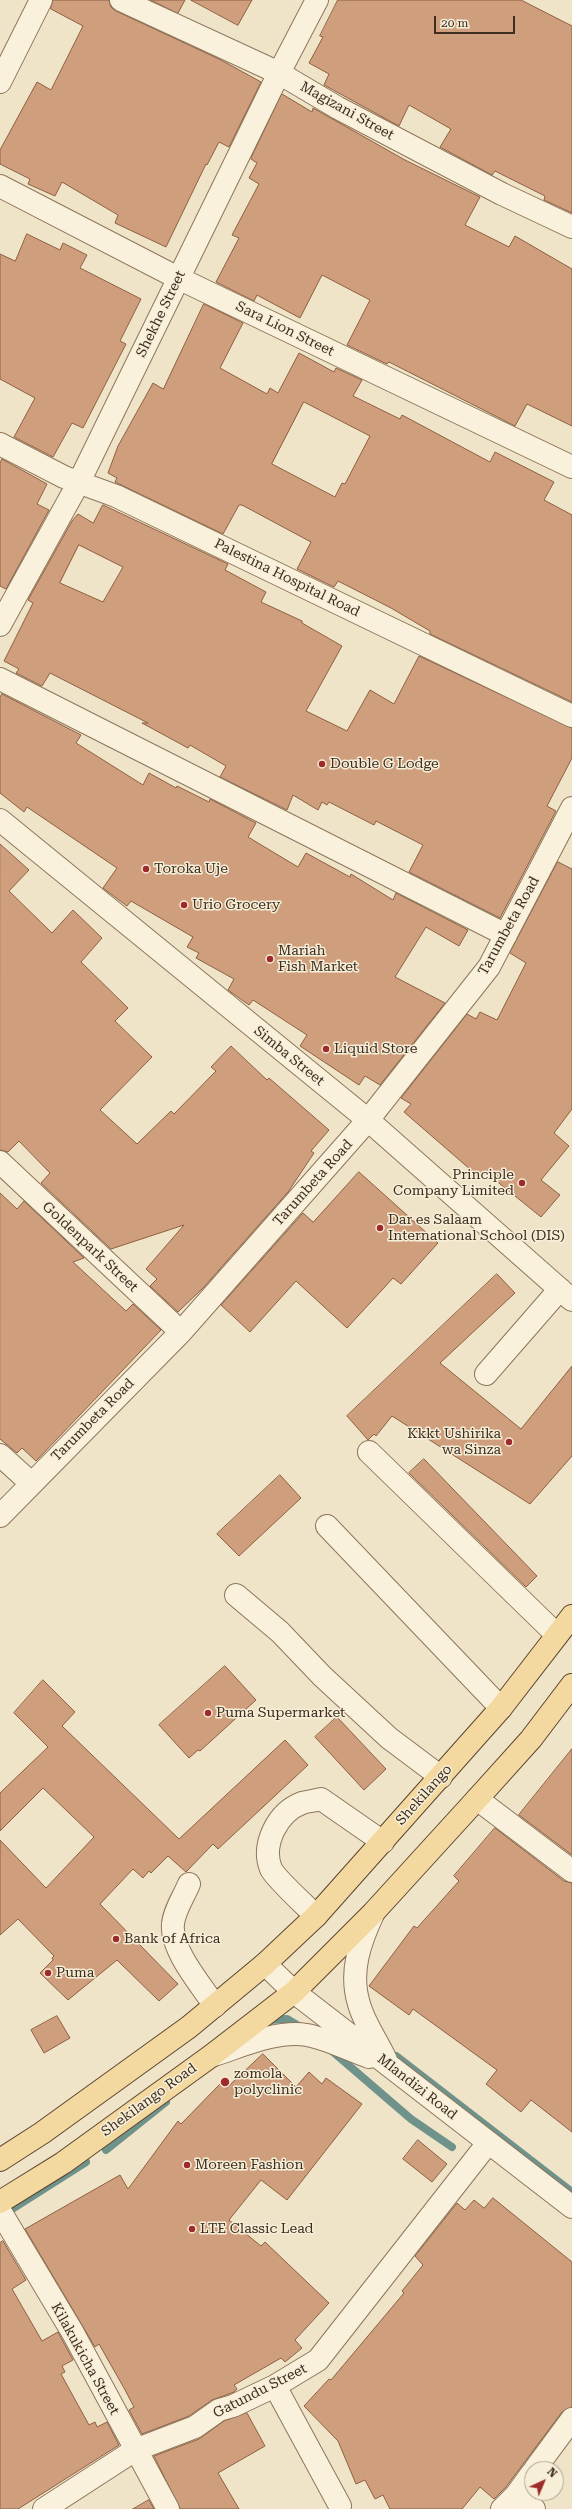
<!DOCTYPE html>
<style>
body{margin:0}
#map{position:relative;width:572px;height:2509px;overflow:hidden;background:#f0e4c8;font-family:"Roboto Serif",serif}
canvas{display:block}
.north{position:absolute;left:524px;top:2461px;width:40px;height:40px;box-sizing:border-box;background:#f7eed8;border:1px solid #ada18e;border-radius:50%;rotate:44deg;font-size:11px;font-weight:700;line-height:16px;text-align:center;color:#3d2e20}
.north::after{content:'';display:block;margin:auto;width:14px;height:18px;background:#9e2a2b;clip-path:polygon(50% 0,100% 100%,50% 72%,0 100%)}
.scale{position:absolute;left:434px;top:16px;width:81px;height:18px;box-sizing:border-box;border:2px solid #3d2e20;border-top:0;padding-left:5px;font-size:12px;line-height:14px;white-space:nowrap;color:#3d2e20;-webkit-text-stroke:3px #f7eed8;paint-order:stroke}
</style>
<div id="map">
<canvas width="572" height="2509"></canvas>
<div class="north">N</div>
<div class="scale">20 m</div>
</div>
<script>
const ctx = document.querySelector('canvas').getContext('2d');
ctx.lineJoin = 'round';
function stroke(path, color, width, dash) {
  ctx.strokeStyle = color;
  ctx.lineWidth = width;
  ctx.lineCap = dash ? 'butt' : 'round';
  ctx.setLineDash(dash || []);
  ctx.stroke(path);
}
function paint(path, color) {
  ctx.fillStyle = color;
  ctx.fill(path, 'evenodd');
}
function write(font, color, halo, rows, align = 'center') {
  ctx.font = font + ' "Roboto Serif",serif';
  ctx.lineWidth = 3;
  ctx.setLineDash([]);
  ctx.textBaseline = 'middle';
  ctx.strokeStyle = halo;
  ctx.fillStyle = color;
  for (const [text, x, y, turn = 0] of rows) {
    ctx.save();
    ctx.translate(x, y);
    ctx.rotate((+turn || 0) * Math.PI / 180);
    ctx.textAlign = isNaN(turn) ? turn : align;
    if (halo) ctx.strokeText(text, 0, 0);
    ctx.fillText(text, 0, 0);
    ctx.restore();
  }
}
const stream = new Path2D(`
 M 267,2020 L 287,2019 L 302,2028
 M 332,2051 L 411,2119 L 452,2147
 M 396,2056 L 572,2192
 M 106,2150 L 166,2102
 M 4,2214 L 86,2162`);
const building = new Path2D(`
 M 53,0 L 109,0 L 111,7 L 116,11 L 221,60 L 261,82 L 229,147 L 219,142 L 207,165 L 206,164 L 166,247 L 115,223 L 118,215 L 62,182 L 55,196 L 28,184 L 30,179 L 0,164 L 0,150 L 37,82 L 51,90 L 83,26 L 51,9 Z
 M 151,0 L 185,0 L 178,13 Z
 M 191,0 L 252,0 L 238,25 Z
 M 338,0 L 521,0 L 572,26 L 572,213 L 544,200 L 545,196 L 495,171 L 492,175 L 440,147 L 451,129 L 409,105 L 399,126 L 324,85 L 329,74 L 309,63 L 323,37 L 320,36 Z
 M 282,94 L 312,112 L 313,108 L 405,160 L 480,197 L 465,225 L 509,247 L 515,236 L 572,269 L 572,426 L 527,404 L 515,426 L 389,362 L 387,364 L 347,345 L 370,300 L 322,275 L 300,318 L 257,295 L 254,301 L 216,282 L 239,238 L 232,235 L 259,184 L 249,178 L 257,163 L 251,159 Z
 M 27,234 L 60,250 L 63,243 L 87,255 L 80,268 L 141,299 L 120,341 L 126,344 L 83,428 L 72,423 L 53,457 L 14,437 L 35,398 L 0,379 L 0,254 L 15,261 Z
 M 204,304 L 243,323 L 220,368 L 267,394 L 270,388 L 278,393 L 299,353 L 334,372 L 336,368 L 362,380 L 353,396 L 400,419 L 402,415 L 490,462 L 495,452 L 554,482 L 544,500 L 572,515 L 572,702 L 430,634 L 430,631 L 391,608 L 338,581 L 334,587 L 297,569 L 311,542 L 242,505 L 239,505 L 223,534 L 115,482 L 117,478 L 108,473 L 118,446 L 153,383 L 163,389 ZM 304,402 L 370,436 L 345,484 L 342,483 L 335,497 L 272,464 Z
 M 2,459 L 47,484 L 37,504 L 49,510 L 6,589 L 0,586 L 0,464 Z
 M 103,505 L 228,564 L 225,570 L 266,592 L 261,602 L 302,621 L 302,623 L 342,646 L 306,711 L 347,731 L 370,690 L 394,704 L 419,656 L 572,728 L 572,758 L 547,806 L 556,811 L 500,918 L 409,872 L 423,845 L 376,821 L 374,825 L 329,802 L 327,805 L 322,802 L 318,810 L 293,795 L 287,810 L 283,808 L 220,777 L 226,766 L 190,745 L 188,748 L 142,723 L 148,723 L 50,673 L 42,686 L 16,673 L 19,669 L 4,661 L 33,603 L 28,600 L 72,521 L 78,514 L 93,523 ZM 79,545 L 123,567 L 103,602 L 60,583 Z
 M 2,694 L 81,735 L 76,743 L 143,785 L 149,773 L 176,788 L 177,786 L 209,802 L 210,799 L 256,823 L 248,837 L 298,867 L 306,853 L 350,877 L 351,874 L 393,900 L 396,893 L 468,930 L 459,946 L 426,927 L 395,977 L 445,1003 L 380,1085 L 365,1076 L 359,1085 L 300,1046 L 307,1035 L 253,1000 L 249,1005 L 228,990 L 234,979 L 196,958 L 199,953 L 187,947 L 193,937 L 131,901 L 127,906 L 103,888 L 117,868 L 27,807 L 24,812 L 0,793 L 0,698 Z
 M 0,844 L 29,870 L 9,891 L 52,933 L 73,910 L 102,938 L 81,962 L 128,1008 L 115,1021 L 152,1057 L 100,1110 L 137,1144 L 171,1111 L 174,1114 L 216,1071 L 211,1067 L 231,1046 L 267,1080 L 269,1078 L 329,1130 L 311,1151 L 314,1153 L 288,1192 L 203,1288 L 178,1312 L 150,1286 L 157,1279 L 146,1269 L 184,1225 L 111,1249 L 41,1183 L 50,1173 L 19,1141 L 8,1152 L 0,1150 Z
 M 558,862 L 572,869 L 572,1109 L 554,1133 L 569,1146 L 541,1180 L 560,1195 L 541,1217 L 484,1171 L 479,1177 L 404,1112 L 411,1104 L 401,1098 L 467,1014 L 476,1019 L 480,1012 L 497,1020 L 526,963 L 510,953 Z
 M 359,1172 L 438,1243 L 401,1284 L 393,1278 L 347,1328 L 296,1281 L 250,1332 L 221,1305 L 303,1213 L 313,1222 Z
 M 0,1193 L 17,1209 L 24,1201 L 84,1258 L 73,1262 L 126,1311 L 133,1304 L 161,1330 L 36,1461 L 22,1448 L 17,1453 L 0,1439 Z
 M 497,1274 L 515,1293 L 440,1363 L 521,1429 L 572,1366 L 572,1456 L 530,1504 L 392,1416 L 376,1436 L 374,1434 L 368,1440 L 347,1416 Z
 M 424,1459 L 537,1576 L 526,1587 L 409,1473 Z
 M 280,1475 L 301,1498 L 239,1556 L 217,1534 Z
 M 225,1666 L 256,1700 L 200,1751 L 198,1750 L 189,1758 L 159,1725 Z
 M 43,1680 L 75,1712 L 62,1726 L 179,1839 L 285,1740 L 308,1765 L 218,1849 L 213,1844 L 186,1872 L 168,1856 L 151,1873 L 149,1871 L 143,1878 L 133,1869 L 100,1904 L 178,1984 L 159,2001 L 117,1960 L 68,2000 L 40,1973 L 53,1960 L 52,1958 L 54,1956 L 18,1919 L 0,1935 L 0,1840 L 46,1888 L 94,1837 L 43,1788 L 0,1831 L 0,1793 L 48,1747 L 14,1713 Z
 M 337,1717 L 386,1769 L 364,1790 L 315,1737 Z
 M 572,1749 L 572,1855 L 519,1815 Z
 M 495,1828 L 564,1881 L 572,1883 L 572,2132 L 531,2100 L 521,2112 L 486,2084 L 497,2070 L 413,2009 L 409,2015 L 369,1986 L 414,1926 L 417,1928 L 459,1881 L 454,1876 Z
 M 57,2016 L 70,2038 L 44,2053 L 31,2030 Z
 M 263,2054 L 296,2087 L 309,2072 L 322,2084 L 326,2078 L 362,2104 L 287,2200 L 261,2180 L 229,2220 L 261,2246 L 265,2242 L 329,2303 L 295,2340 L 302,2348 L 285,2362 L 281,2358 L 234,2385 L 237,2389 L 234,2392 L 212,2400 L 189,2416 L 142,2434 L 129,2410 L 134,2407 L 124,2388 L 99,2344 L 95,2347 L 25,2229 L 120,2175 L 128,2189 L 178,2121 L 181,2124 L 221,2083 L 226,2088 Z
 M 418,2140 L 447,2164 L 432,2182 L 403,2159 Z
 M 493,2198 L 572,2262 L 572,2407 L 562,2412 L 506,2487 L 494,2499 L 480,2487 L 462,2509 L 390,2509 L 383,2495 L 375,2499 L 365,2480 L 356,2484 L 338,2441 L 304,2406 L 329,2379 L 331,2380 L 404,2293 L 402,2291 L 423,2265 L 415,2256 L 457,2203 L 465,2210 L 474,2200 L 484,2208 Z
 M 3,2241 L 26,2280 L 12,2289 L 42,2341 L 58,2332 L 73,2360 L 62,2366 L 65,2372 L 61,2374 L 89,2425 L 95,2422 L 97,2427 L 107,2422 L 119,2445 L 18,2509 L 0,2509 L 0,2243 Z
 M 247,2413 L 265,2446 L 218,2473 L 239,2509 L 180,2509 L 154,2456 L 199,2439 L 224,2421 Z
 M 149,2500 L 154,2509 L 133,2509 Z`);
const minor = new Path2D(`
 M 121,0 L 279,73 L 338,108 L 502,194 L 572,227
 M 0,82 L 41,0
 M 0,186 L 178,278 L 572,467
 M 0,444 L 64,477 L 116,496 L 572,716
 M 0,625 L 79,482 L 279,73 L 317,0
 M 0,679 L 506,935
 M 0,820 L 368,1120 L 572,1300
 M 0,1162 L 181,1332
 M 486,1374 L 560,1289
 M 369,1452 L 557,1635
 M 0,1455 L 31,1483
 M 0,1516 L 181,1332 L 368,1120 L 489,967 L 572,808
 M 327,1526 L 501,1708
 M 236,1595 L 280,1632 L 322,1676 L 389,1738 L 441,1777
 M 477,1799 L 572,1871
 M 189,1884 C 184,1896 174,1911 173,1924 C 170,1949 201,1985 215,2006
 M 373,1914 C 360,1942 349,1972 359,2004 C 364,2023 378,2042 386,2060
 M 316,1916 C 306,1906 276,1879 271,1869 C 261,1844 278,1812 302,1803 C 308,1801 315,1801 321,1799 L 383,1842
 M 265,1964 L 294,1992 L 572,2207
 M 214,2055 C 242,2046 277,2030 307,2035 C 328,2039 349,2050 369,2057
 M 0,2211 L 73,2333 L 168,2509
 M 275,2386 L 340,2506
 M 535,2469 L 572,2419
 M 516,2495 L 534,2509
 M 44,2509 L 135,2450 L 195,2427 L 219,2410 L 233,2406 L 275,2386 L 318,2360 L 488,2143
 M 502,2509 L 516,2495 L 532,2473`);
const major = new Path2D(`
 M 0,2160 L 42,2133 L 189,2027 L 265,1964 L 316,1916 L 501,1708 L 572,1616
 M 0,2202 L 63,2163 L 211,2056 L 294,1992 L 373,1913 L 477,1799 L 531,1739 L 572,1685`);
const markers = [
 [322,764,4,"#9e2a2b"],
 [146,869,4,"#9e2a2b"],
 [184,905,4,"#9e2a2b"],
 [270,959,4,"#9e2a2b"],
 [326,1049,4,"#9e2a2b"],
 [522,1183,4,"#9e2a2b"],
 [380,1228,4,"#9e2a2b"],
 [509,1442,4,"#9e2a2b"],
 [208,1713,4,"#9e2a2b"],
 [116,1939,4,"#9e2a2b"],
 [48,1973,4,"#9e2a2b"],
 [225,2082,5,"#9e2a2b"],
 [187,2165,4,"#9e2a2b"],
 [192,2229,4,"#9e2a2b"]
];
const streetNames = [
 ["Magizani Street",347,111,29],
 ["Shekhe Street",161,314,-64],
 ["Sara Lion Street",285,329,26],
 ["Palestina Hospital Road",287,578,26],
 ["Tarumbeta Road",509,926,-61],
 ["Simba Street",289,1056,39],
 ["Tarumbeta Road",313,1183,-48],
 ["Goldenpark Street",90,1247,43],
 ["Tarumbeta Road",93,1420,-45],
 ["Shekilango",424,1795,-48],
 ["Mlandizi Road",417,2087,38],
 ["Shekilango Road",149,2100,-36],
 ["Kilakukicha Street",85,2359,61],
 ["Gatundu Street",260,2391,-27]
];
const poiNames = [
 ["Double G Lodge",330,764],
 ["Toroka Uje",154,869],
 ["Urio Grocery",192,905],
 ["Mariah",278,951],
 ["Fish Market",278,967],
 ["Liquid Store",334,1049],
 ["Principle",514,1175,"right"],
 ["Company Limited",514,1191,"right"],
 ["Dar es Salaam",388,1220],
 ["International School (DIS)",388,1236],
 ["Kkkt Ushirika",501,1434,"right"],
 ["wa Sinza",501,1450,"right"],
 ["Puma Supermarket",216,1713],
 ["Bank of Africa",124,1939],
 ["Puma",56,1973],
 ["zomola",234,2074],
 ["polyclinic",234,2090],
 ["Moreen Fashion",195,2165],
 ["LTE Classic Lead",200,2229]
];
stroke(stream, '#6f938a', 8);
paint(building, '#cf9f7d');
stroke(building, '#8d5f41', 1);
stroke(minor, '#8d765c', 24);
stroke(major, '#5b4430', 24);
stroke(minor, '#faf1dc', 22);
stroke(major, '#f3d9a0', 22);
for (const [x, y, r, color] of markers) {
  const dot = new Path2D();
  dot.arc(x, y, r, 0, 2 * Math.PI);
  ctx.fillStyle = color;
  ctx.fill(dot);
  stroke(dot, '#f7eed8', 1.5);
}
write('14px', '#3d2e20', '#f7eed8', streetNames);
write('14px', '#3d2e20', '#f7eed8', poiNames, 'left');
</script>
